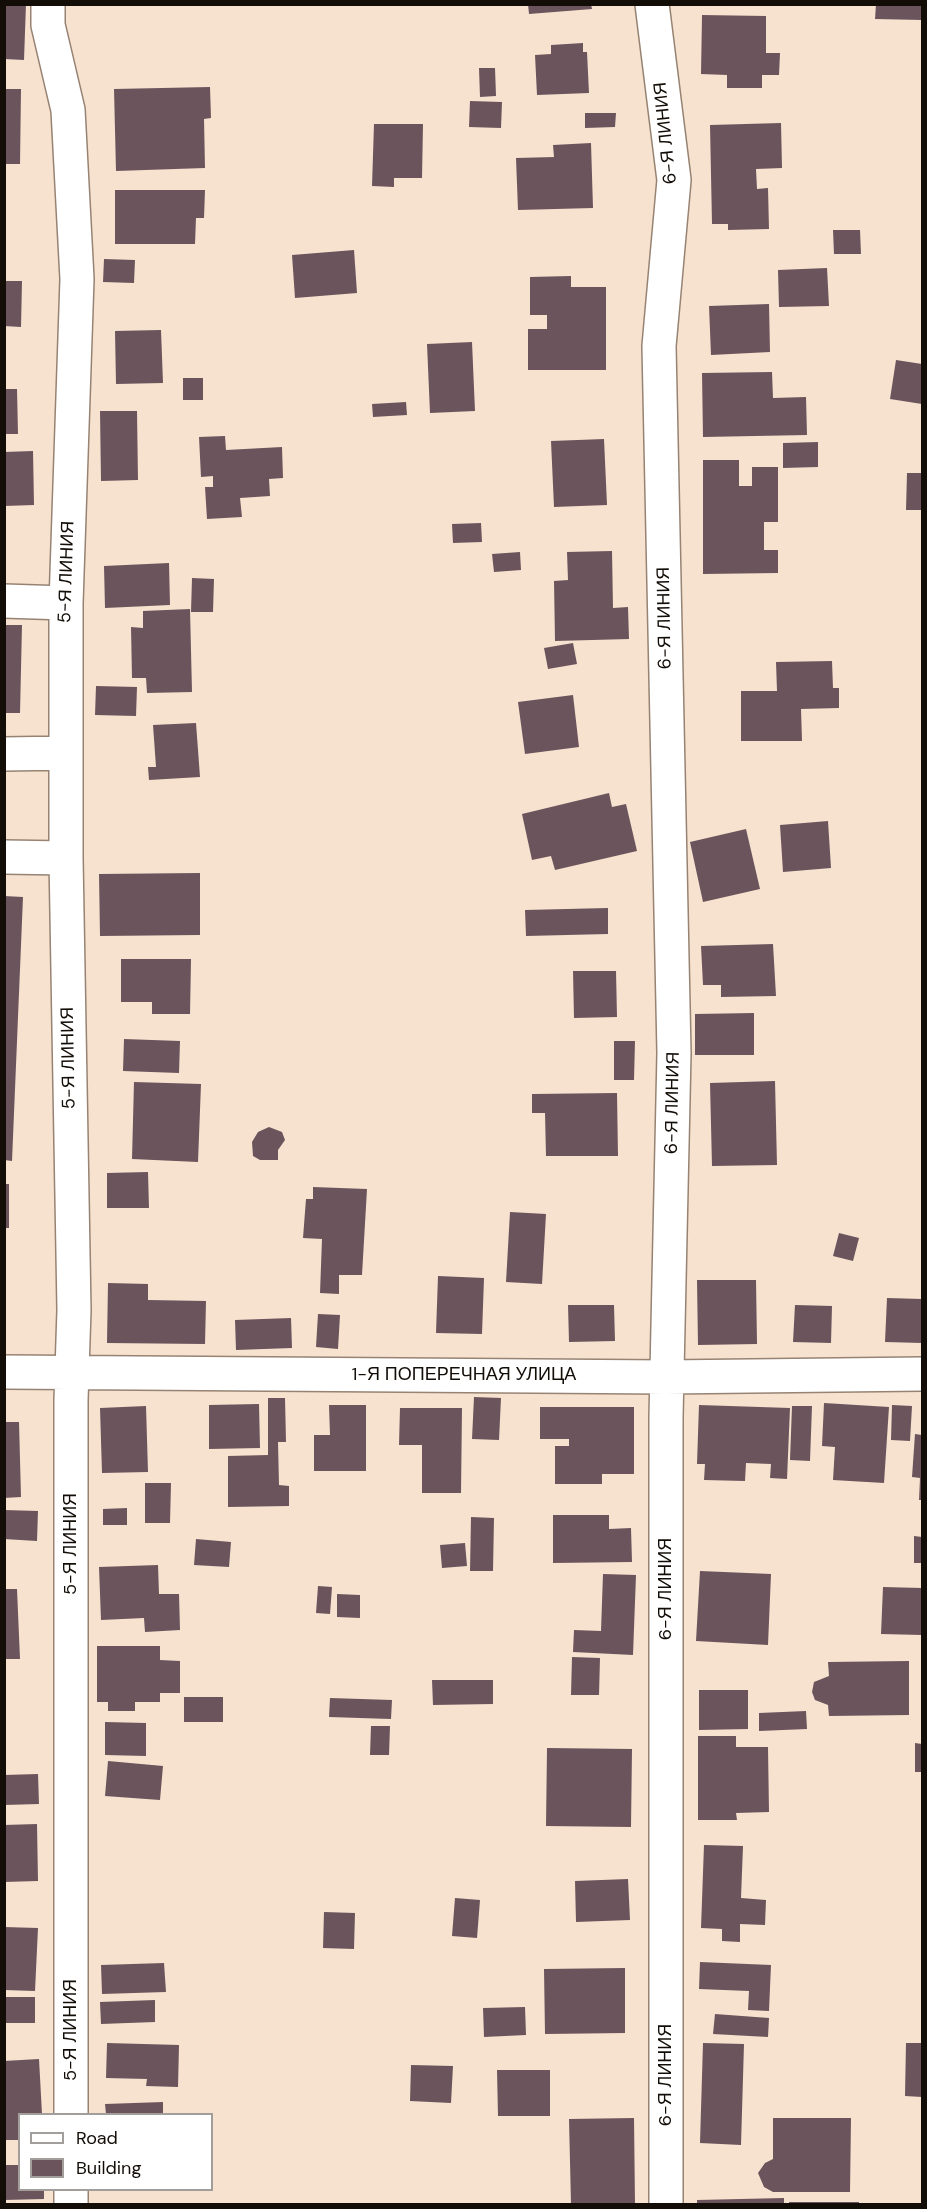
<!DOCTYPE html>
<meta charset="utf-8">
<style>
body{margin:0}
#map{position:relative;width:927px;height:2209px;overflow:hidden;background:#f6e2cf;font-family:"DM Sans",sans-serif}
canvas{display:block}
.frame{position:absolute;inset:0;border:6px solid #130d07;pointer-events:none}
.legend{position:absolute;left:18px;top:2113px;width:195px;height:78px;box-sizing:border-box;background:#fff;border:2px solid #a19e9c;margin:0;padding:8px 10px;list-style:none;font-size:18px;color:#130d07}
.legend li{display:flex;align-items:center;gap:12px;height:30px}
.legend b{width:30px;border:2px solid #a19e9c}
</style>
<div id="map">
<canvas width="927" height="2209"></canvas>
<div class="frame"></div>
<ul class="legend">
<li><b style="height:8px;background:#fff"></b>Road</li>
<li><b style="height:16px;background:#6c545c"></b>Building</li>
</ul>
</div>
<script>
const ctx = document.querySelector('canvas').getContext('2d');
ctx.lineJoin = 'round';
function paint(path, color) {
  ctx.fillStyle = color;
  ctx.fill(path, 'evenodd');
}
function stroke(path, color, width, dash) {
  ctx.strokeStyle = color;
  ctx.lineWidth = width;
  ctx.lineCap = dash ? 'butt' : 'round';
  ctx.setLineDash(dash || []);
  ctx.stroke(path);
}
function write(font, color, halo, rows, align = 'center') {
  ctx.font = font + ' "DM Sans",sans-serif';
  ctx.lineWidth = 6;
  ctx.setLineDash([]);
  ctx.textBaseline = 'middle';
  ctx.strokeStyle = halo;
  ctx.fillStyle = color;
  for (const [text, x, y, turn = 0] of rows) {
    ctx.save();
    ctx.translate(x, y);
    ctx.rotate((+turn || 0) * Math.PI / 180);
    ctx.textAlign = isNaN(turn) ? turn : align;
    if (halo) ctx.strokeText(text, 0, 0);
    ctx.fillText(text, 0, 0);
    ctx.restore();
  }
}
const building = new Path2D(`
 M 4,4 L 26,4 L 24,60 L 4,59 Z
 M 528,4 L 591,4 L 592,9 L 529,14 Z
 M 876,4 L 922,4 L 922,20 L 875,19 Z
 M 702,15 L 766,16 L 766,53 L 780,53 L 779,75 L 762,75 L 762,88 L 727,88 L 727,75 L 701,74 Z
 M 583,43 L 583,52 L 587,52 L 589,93 L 537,95 L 535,55 L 551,54 L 551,45 Z
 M 479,68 L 495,68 L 496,96 L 480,97 Z
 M 210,87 L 211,118 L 204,119 L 205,168 L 116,171 L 114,89 Z
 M 4,89 L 21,89 L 20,164 L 4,164 Z
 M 470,101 L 502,102 L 501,128 L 469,127 Z
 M 585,113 L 616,113 L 615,127 L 585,128 Z
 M 781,123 L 782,168 L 756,169 L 757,189 L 768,188 L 769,229 L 728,230 L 728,224 L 712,224 L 710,125 Z
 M 374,124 L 423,124 L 422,178 L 394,178 L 394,187 L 372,186 Z
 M 591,143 L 593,208 L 518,210 L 516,158 L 554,157 L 553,145 Z
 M 115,190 L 205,190 L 204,218 L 196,218 L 195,244 L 115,244 Z
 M 833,230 L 860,230 L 861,254 L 834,254 Z
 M 354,250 L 357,293 L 295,298 L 292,255 Z
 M 104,259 L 135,260 L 134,283 L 103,282 Z
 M 827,268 L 829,306 L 779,307 L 778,270 Z
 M 571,276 L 571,287 L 606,287 L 606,370 L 528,370 L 528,329 L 547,329 L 547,315 L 530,315 L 530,277 Z
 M 4,281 L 22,281 L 21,327 L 4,326 Z
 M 769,304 L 770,352 L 711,355 L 709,306 Z
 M 161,330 L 163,383 L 116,384 L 115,331 Z
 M 472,342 L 475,411 L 430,413 L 427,344 Z
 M 896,360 L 922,364 L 922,404 L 890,399 Z
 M 772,372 L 773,398 L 806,397 L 807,435 L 703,437 L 702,373 Z
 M 183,378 L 203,378 L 203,400 L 183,400 Z
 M 4,389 L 17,389 L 18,434 L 4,434 Z
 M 406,402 L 407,415 L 373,417 L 372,404 Z
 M 100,411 L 137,411 L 138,480 L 101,481 Z
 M 225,436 L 226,450 L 282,447 L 283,478 L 269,479 L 270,496 L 240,498 L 242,517 L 207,519 L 205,487 L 213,487 L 213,476 L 201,477 L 199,437 Z
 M 604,439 L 607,505 L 554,507 L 551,441 Z
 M 818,442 L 818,467 L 783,468 L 783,443 Z
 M 33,451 L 34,505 L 4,506 L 4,452 Z
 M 703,460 L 739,460 L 739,486 L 752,486 L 752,467 L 778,467 L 778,522 L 764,522 L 764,550 L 778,550 L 778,573 L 703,574 Z
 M 907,473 L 922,473 L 922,510 L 906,510 Z
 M 481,523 L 482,542 L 453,543 L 452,524 Z
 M 612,551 L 613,608 L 628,607 L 629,639 L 555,641 L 554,581 L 568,580 L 567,552 Z
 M 520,552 L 521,570 L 494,572 L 492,554 Z
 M 169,563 L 170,605 L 105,608 L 104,566 Z
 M 192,578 L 214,579 L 213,612 L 191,612 Z
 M 190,609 L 192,692 L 147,693 L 146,678 L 132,678 L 131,627 L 143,628 L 143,611 Z
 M 4,625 L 22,625 L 20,713 L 4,713 Z
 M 573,643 L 577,664 L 548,669 L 544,648 Z
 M 832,661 L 833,688 L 839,688 L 839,708 L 801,709 L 802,741 L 741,741 L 741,691 L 777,691 L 776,662 Z
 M 96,686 L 137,687 L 136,716 L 95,715 Z
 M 573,695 L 579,747 L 525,754 L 518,702 Z
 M 196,723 L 200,777 L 149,780 L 148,767 L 156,767 L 153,725 Z
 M 609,793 L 612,807 L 626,804 L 637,851 L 555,870 L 551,856 L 532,860 L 522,814 Z
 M 828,821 L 831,868 L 783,872 L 780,825 Z
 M 746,829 L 760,889 L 703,902 L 690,842 Z
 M 200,873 L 200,935 L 100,936 L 99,874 Z
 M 4,896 L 23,897 L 12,1161 L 4,1160 Z
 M 608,908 L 608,934 L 526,936 L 525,910 Z
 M 773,944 L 776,996 L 721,997 L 721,985 L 703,985 L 701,946 Z
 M 121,959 L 191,959 L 190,1014 L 152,1014 L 152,1002 L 121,1002 Z
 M 573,971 L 616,971 L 617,1017 L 574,1018 Z
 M 754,1013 L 754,1055 L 695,1055 L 695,1014 Z
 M 124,1039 L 180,1041 L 179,1073 L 123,1071 Z
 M 614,1041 L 635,1041 L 634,1080 L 614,1080 Z
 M 775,1081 L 777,1165 L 712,1166 L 710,1083 Z
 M 134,1082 L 201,1084 L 198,1162 L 132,1159 Z
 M 617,1093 L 618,1156 L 546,1156 L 545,1113 L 532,1113 L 532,1094 Z
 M 269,1127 L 282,1132 L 285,1140 L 278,1150 L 278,1160 L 260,1160 L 253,1156 L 252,1142 L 258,1132 Z
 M 148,1172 L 149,1208 L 107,1208 L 107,1173 Z
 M 5,1184 L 9,1184 L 9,1228 L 5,1228 Z
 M 313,1187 L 367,1189 L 362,1275 L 339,1275 L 339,1294 L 320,1293 L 322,1239 L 303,1238 L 306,1199 L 313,1199 Z
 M 510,1212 L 546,1214 L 542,1284 L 506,1282 Z
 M 839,1233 L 859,1238 L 853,1261 L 833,1256 Z
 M 438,1276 L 484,1278 L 482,1334 L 436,1333 Z
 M 697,1280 L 756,1280 L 757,1344 L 698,1345 Z
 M 108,1283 L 148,1284 L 148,1300 L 206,1301 L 205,1344 L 107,1343 Z
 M 887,1298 L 922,1299 L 922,1343 L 885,1342 Z
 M 568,1305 L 614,1305 L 615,1341 L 569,1342 Z
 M 795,1305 L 832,1306 L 831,1343 L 793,1342 Z
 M 318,1314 L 340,1315 L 338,1349 L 316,1347 Z
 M 291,1318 L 292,1348 L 236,1350 L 235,1320 Z
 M 474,1397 L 501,1398 L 499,1440 L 472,1439 Z
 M 268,1398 L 285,1398 L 286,1442 L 278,1442 L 279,1485 L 289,1486 L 289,1506 L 228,1507 L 228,1456 L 268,1455 Z
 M 824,1403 L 889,1407 L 884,1483 L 833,1480 L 835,1447 L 822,1446 Z
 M 259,1404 L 260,1448 L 209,1449 L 209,1405 Z
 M 329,1405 L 366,1405 L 366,1471 L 314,1471 L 314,1435 L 330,1435 Z
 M 699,1405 L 790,1408 L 787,1479 L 770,1478 L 771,1464 L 746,1463 L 745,1481 L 704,1480 L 705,1464 L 697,1464 Z
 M 892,1405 L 912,1406 L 910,1441 L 891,1440 Z
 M 146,1406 L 148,1472 L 102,1473 L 100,1408 Z
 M 792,1406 L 812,1406 L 810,1461 L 790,1460 Z
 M 540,1407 L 634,1407 L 634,1474 L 602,1474 L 602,1484 L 555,1484 L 555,1446 L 569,1446 L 569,1439 L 540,1439 Z
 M 400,1408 L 462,1408 L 461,1493 L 422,1493 L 422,1445 L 399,1445 Z
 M 4,1422 L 19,1422 L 21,1497 L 4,1498 Z
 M 915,1434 L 922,1435 L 922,1500 L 919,1500 L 920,1478 L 912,1477 Z
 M 145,1483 L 171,1483 L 170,1523 L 145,1523 Z
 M 127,1508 L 127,1525 L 103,1525 L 103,1509 Z
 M 4,1510 L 38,1511 L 37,1541 L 4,1539 Z
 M 553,1515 L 609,1515 L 609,1529 L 631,1528 L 632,1562 L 553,1563 Z
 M 471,1517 L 494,1518 L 493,1571 L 470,1571 Z
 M 914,1536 L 922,1537 L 922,1563 L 914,1563 Z
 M 196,1539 L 231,1542 L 229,1567 L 194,1565 Z
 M 465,1543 L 467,1566 L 442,1568 L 440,1545 Z
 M 158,1565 L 159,1594 L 179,1594 L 180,1630 L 145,1632 L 144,1618 L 101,1620 L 99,1567 Z
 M 700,1571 L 771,1574 L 768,1645 L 696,1641 Z
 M 603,1574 L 636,1575 L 633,1655 L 573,1652 L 574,1630 L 601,1631 Z
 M 318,1586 L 332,1587 L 330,1614 L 316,1613 Z
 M 883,1587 L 922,1588 L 922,1635 L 881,1634 Z
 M 4,1589 L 17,1589 L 20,1659 L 4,1659 Z
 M 337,1594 L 360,1595 L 360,1618 L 337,1617 Z
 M 97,1646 L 160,1646 L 160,1660 L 180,1661 L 180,1693 L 160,1693 L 160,1702 L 135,1702 L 135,1711 L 108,1711 L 108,1702 L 97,1702 Z
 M 572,1657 L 600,1658 L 599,1695 L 571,1695 Z
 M 909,1661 L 909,1715 L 829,1716 L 828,1705 L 815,1700 L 812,1692 L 814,1682 L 829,1676 L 828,1662 Z
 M 432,1680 L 493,1680 L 493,1704 L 433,1705 Z
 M 699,1690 L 748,1690 L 748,1729 L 699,1730 Z
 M 184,1697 L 223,1697 L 223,1722 L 184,1722 Z
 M 330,1698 L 392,1700 L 391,1719 L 329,1717 Z
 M 806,1711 L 807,1729 L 759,1731 L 759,1713 Z
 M 105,1722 L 146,1723 L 146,1756 L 105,1755 Z
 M 371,1726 L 390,1726 L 389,1755 L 370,1755 Z
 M 698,1736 L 736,1736 L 736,1747 L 768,1747 L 769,1812 L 736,1813 L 737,1820 L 698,1820 Z
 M 915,1743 L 922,1744 L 922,1772 L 915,1772 Z
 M 547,1748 L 632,1749 L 631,1827 L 546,1826 Z
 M 108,1761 L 163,1766 L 160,1800 L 105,1796 Z
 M 38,1774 L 39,1804 L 4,1805 L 4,1775 Z
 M 37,1824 L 38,1881 L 4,1882 L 4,1825 Z
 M 704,1845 L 743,1846 L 741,1898 L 766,1900 L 765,1925 L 740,1924 L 740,1942 L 722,1941 L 722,1929 L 701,1928 Z
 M 628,1879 L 630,1920 L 576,1922 L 575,1881 Z
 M 455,1898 L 480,1900 L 477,1938 L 452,1936 Z
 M 324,1912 L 355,1913 L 354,1949 L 323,1948 Z
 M 4,1927 L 38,1928 L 35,1991 L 4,1990 Z
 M 700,1962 L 771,1965 L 769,2011 L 748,2010 L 749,1991 L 699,1989 Z
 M 164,1963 L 166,1992 L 102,1994 L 101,1965 Z
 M 625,1968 L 625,2033 L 545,2034 L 544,1969 Z
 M 4,1997 L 35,1997 L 35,2023 L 4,2023 Z
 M 155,2000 L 155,2022 L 101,2024 L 100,2002 Z
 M 525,2007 L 526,2035 L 484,2037 L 483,2008 Z
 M 715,2014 L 769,2018 L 768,2037 L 713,2034 Z
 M 107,2043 L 179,2045 L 178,2087 L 146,2086 L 147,2079 L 106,2078 Z
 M 703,2043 L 744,2044 L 741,2145 L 700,2143 Z
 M 906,2043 L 922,2043 L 922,2097 L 905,2096 Z
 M 39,2059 L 42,2114 L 20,2114 L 20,2140 L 4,2140 L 4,2061 Z
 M 411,2065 L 453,2066 L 451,2103 L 410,2101 Z
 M 497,2070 L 550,2070 L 550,2116 L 498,2116 Z
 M 163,2102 L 163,2114 L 106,2114 L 105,2104 Z
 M 634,2118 L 635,2204 L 571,2204 L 569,2119 Z
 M 773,2118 L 851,2118 L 850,2192 L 773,2192 L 764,2187 L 758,2173 L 765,2163 L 773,2159 Z
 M 4,2165 L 20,2165 L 20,2190 L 44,2190 L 44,2199 L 4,2200 Z
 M 784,2198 L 784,2204 L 697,2204 L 697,2200 Z
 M 789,2202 L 859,2202 L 859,2204 L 789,2204 Z`);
const minor = new Path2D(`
 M 48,4 L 48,25 L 68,110 L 77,279 L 66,603 L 66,858 L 74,1310 L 71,1400 L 71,2114
 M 652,4 L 674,180 L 659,346 L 674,1053 L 666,1417 L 666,2204
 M 4,601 L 66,603
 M 4,754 L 66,753
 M 4,857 L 66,858
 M 4,1372 L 666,1377 L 922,1374
 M 71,2204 L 71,2190`);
const streetNames = [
 ["6-Я ЛИНИЯ",666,133,-96],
 ["5-Я ЛИНИЯ",67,572,-88],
 ["6-Я ЛИНИЯ",665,618,-91],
 ["5-Я ЛИНИЯ",69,1058,-91],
 ["6-Я ЛИНИЯ",673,1103,-89],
 ["1-Я ПОПЕРЕЧНАЯ УЛИЦА",464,1375],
 ["5-Я ЛИНИЯ",71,1544,-90],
 ["6-Я ЛИНИЯ",666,1589,-90],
 ["5-Я ЛИНИЯ",71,2030,-90],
 ["6-Я ЛИНИЯ",666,2075,-90]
];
paint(building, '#6c545c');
stroke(minor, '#968373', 36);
stroke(minor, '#fff', 33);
write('18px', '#130d07', '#fff', streetNames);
</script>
